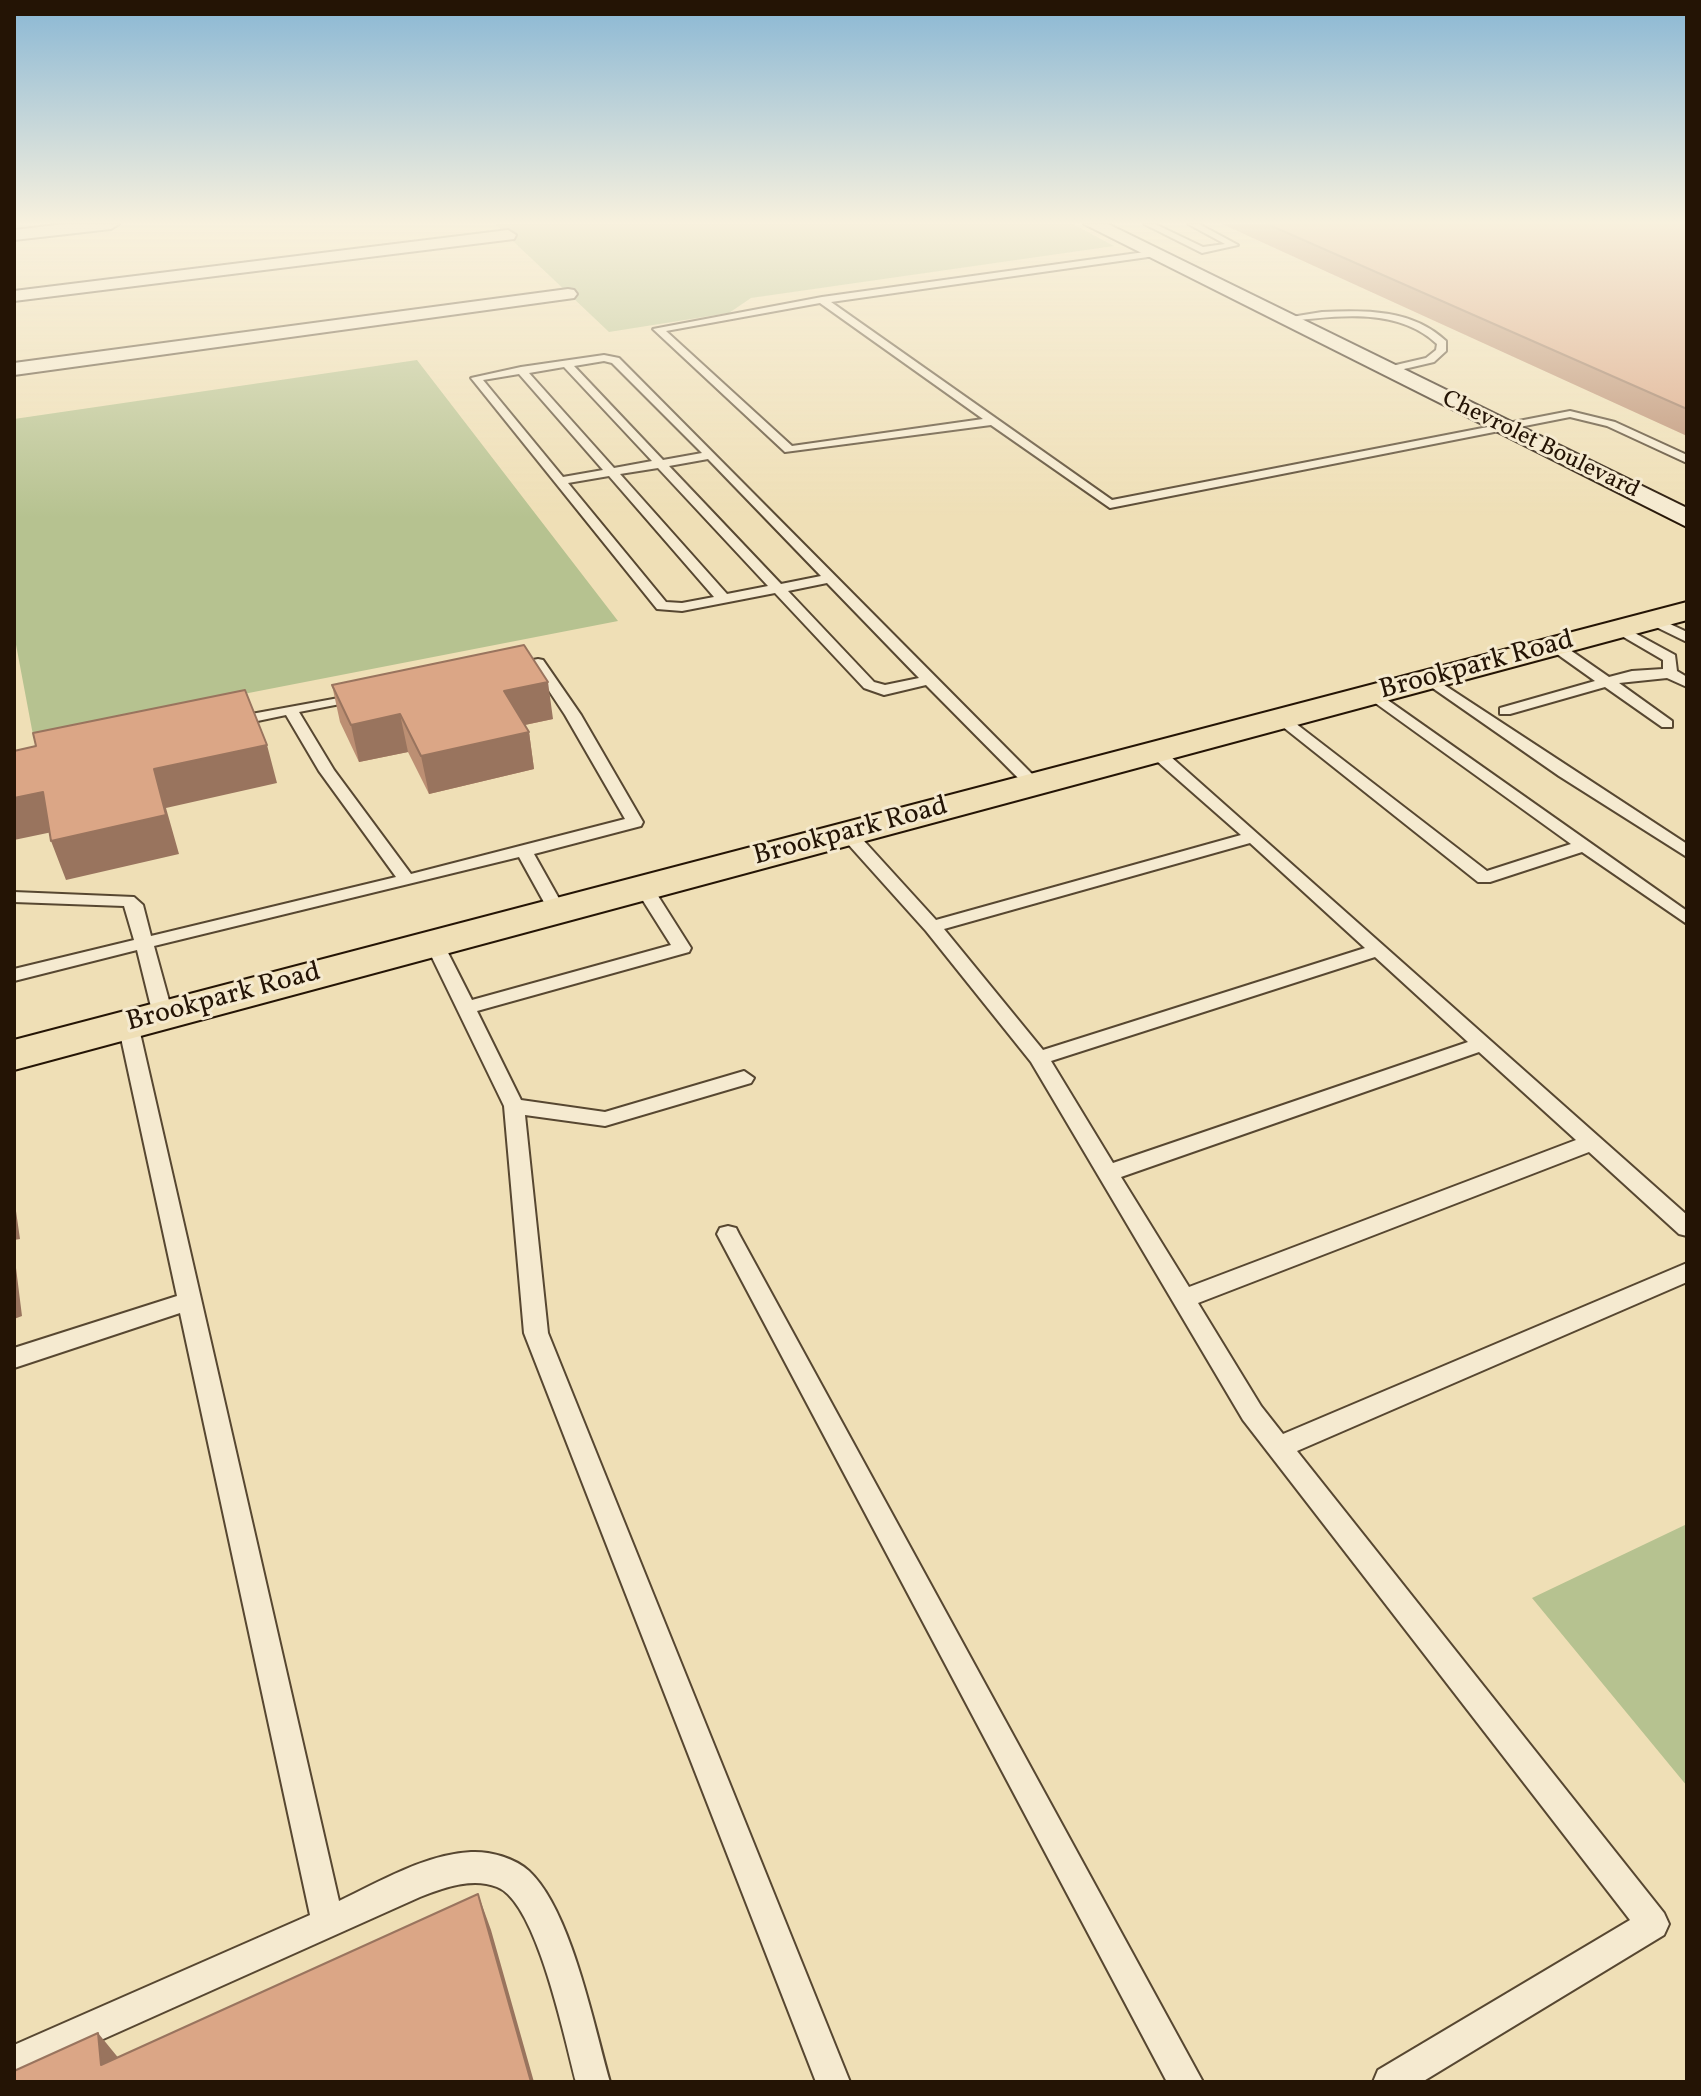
<!DOCTYPE html>
<style>
body{margin:0}
#map{position:relative;width:1701px;height:2096px;overflow:hidden;background:#efdfb6;font-family:Vollkorn,serif}
canvas{display:block}
.frame{position:absolute;inset:0;border:16px solid #241405;pointer-events:none}
</style>
<div id="map">
<canvas width="1701" height="2096"></canvas>
<div class="frame"></div>
</div>
<script>
const ctx = document.querySelector('canvas').getContext('2d');
ctx.lineJoin = 'round';
function paint(path, color) {
  ctx.fillStyle = color;
  ctx.fill(path, 'evenodd');
}
function stroke(path, color, width, dash) {
  ctx.strokeStyle = color;
  ctx.lineWidth = width;
  ctx.lineCap = dash ? 'butt' : 'round';
  ctx.setLineDash(dash || []);
  ctx.stroke(path);
}
function write(font, color, halo, rows, align = 'center') {
  ctx.font = font + ' Vollkorn,serif';
  ctx.lineWidth = 6;
  ctx.setLineDash([]);
  ctx.textBaseline = 'middle';
  ctx.strokeStyle = halo;
  ctx.fillStyle = color;
  for (const [text, x, y, turn = 0] of rows) {
    ctx.save();
    ctx.translate(x, y);
    ctx.rotate((+turn || 0) * Math.PI / 180);
    ctx.textAlign = isNaN(turn) ? turn : align;
    if (halo) ctx.strokeText(text, 0, 0);
    ctx.fillText(text, 0, 0);
    ctx.restore();
  }
}
const green = new Path2D(`
 M 495,224 L 1073,224 L 1114,246 L 751,298 L 729,313 L 609,332 Z
 M 417,360 L 618,621 L 33,735 L 14,634 L 14,419 Z
 M 1687,1524 L 1687,1786 L 1532,1598 Z`);
const lane = new Path2D(`
 M 1144,224 L 1155,224 L 1203,247 L 1225,244 L 1188,224 L 1199,224 L 1238,245 L 1202,253 Z
 M 1152,251 L 1155,256 L 831,302 L 1112,500 L 1570,411 L 1615,422 L 1687,455 L 1687,463 L 1607,426 L 1570,417 L 1110,508 L 991,425 L 785,452 L 653,329 L 822,297 ZM 820,303 L 983,419 L 792,446 L 666,331 Z
 M 1322,312 C 1365,310 1412,309 1446,341 L 1446,351 L 1434,362 L 1387,373 L 1383,372 L 1383,368 L 1426,358 L 1436,350 L 1437,344 C 1397,306 1334,316 1284,322 L 1279,319 Z
 M 604,355 L 619,358 L 1039,781 L 1039,787 L 1027,787 L 926,685 L 884,695 L 864,688 L 775,593 L 682,611 L 657,609 L 471,378 L 521,367 ZM 604,361 L 612,363 L 702,453 L 663,460 L 574,366 ZM 564,367 L 652,461 L 614,468 L 529,373 ZM 519,374 L 603,470 L 563,477 L 483,380 ZM 708,459 L 821,576 L 781,584 L 669,466 ZM 658,468 L 768,586 L 727,594 L 620,474 ZM 609,476 L 714,597 L 682,603 L 666,602 L 568,483 ZM 827,583 L 919,678 L 885,685 L 874,682 L 788,591 Z
 M 1653,616 L 1687,632 L 1687,642 L 1648,623 L 1646,620 Z
 M 1620,625 L 1675,655 L 1677,671 L 1687,677 L 1687,687 L 1667,678 L 1619,683 L 1672,721 L 1672,727 L 1662,727 L 1605,687 L 1510,714 L 1500,714 L 1500,708 L 1595,681 L 1550,649 L 1550,643 L 1560,643 L 1609,677 L 1632,671 L 1663,669 L 1663,660 L 1615,632 L 1615,626 Z
 M 538,659 L 543,660 L 581,715 L 643,822 L 641,826 L 534,854 L 566,911 L 563,915 L 551,915 L 519,857 L 154,946 L 173,1015 L 163,1021 L 153,1015 L 137,950 L 14,981 L 14,969 L 134,940 L 124,906 L 14,902 L 14,892 L 134,897 L 143,905 L 151,936 L 396,877 L 319,771 L 286,715 L 229,727 L 224,725 L 224,719 L 366,693 L 366,699 L 299,712 L 334,770 L 411,874 L 625,819 L 565,715 L 534,668 L 511,672 L 504,668 L 506,665 Z
 M 1429,675 L 1687,844 L 1687,857 L 1559,776 L 1424,682 L 1422,679 Z
 M 1372,689 L 1687,911 L 1687,924 L 1582,852 L 1490,882 L 1478,882 L 1273,719 L 1281,714 L 1286,716 L 1487,871 L 1571,844 L 1367,697 L 1367,691 Z
 M 1156,747 L 1162,749 L 1687,1215 L 1687,1236 L 1679,1234 L 1589,1152 L 1198,1303 L 1261,1406 L 1283,1434 L 1687,1263 L 1687,1282 L 1297,1451 L 1664,1913 L 1669,1924 L 1664,1935 L 1422,2082 L 1373,2082 L 1378,2070 L 1630,1920 L 1243,1420 L 1031,1062 L 926,931 L 839,834 L 842,830 L 854,830 L 936,920 L 1241,835 L 1150,755 L 1148,752 ZM 1250,843 L 1365,948 L 1043,1050 L 944,929 ZM 1375,957 L 1468,1042 L 1113,1163 L 1051,1061 ZM 1479,1052 L 1576,1140 L 1189,1287 L 1121,1177 Z
 M 644,883 L 653,888 L 691,948 L 689,952 L 477,1011 L 521,1100 L 605,1112 L 744,1071 L 754,1078 L 751,1083 L 605,1126 L 525,1115 L 548,1333 L 850,2082 L 816,2082 L 524,1333 L 504,1106 L 425,943 L 434,937 L 441,939 L 472,1000 L 671,945 L 635,888 Z
 M 128,1018 L 138,1024 L 339,1901 C 379,1882 426,1854 471,1852 C 490,1851 515,1858 529,1871 C 571,1910 594,2026 610,2082 L 576,2082 C 565,2041 537,1902 497,1887 C 472,1877 443,1888 420,1897 L 14,2079 L 14,2045 L 310,1915 L 180,1313 L 14,1368 L 14,1348 L 177,1296 L 118,1024 Z
 M 728,1226 L 736,1228 L 739,1234 L 1203,2082 L 1167,2082 L 717,1234 L 720,1228 Z`);
const street = new Path2D(`
 M 65,224 L 119,224 L 111,229 L 14,240 L 14,230 Z
 M 508,230 L 516,235 L 514,239 L 14,301 L 14,291 Z
 M 568,289 L 574,290 L 577,294 L 574,298 L 14,375 L 14,363 Z`);
const secondary = new Path2D(`
 M 1084,224 L 1108,224 L 1687,508 L 1687,527 Z`);
const primary = new Path2D(`
 M 1687,602 L 1687,620 L 14,1070 L 14,1040 Z`);
const wall = new Path2D(`
 M 1222,224 L 1687,224 L 1687,436 Z
 M 332,685 L 553,719 L 525,725 L 529,732 L 534,769 L 429,794 L 408,752 L 359,762 L 340,722 Z`);
const shadedWall = new Path2D(`
 M 548,682 L 553,719 L 510,728 L 504,691 Z
 M 400,714 L 408,752 L 359,762 L 351,725 Z
 M 529,732 L 534,769 L 429,794 L 421,756 Z
 M 267,745 L 277,783 L 166,808 L 179,854 L 66,880 L 51,841 L 154,769 Z
 M 43,792 L 57,831 L 14,840 L 14,798 Z
 M 14,1197 L 20,1239 L 14,1240 Z
 M 14,1252 L 22,1316 L 14,1319 Z
 M 478,1894 L 491,1930 L 534,2082 L 531,2082 Z
 M 98,2033 L 125,2066 L 101,2065 Z`);
const building = new Path2D(`
 M 1267,224 L 1687,224 L 1687,409 Z
 M 524,645 L 548,682 L 504,691 L 529,732 L 421,756 L 400,714 L 351,725 L 332,685 Z
 M 245,690 L 267,745 L 154,769 L 166,815 L 51,841 L 43,792 L 14,798 L 14,751 L 36,746 L 33,733 Z
 M 478,1894 L 531,2082 L 14,2082 L 14,2071 L 98,2033 L 101,2065 Z`);
const farStreetnames = [
 ["Chevrolet Boulevard",1540,446,26]
];
const streetNames = [
 ["Brookpark Road",1477,667,-15],
 ["Brookpark Road",851,833,-15],
 ["Brookpark Road",224,999,-15]
];
paint(green, '#b6c290');
stroke(lane, '#574731', 4);
stroke(street, '#574731', 4);
stroke(secondary, '#241405', 4);
stroke(primary, '#241405', 4);
paint(lane, '#f5ead0');
paint(street, '#f5ead0');
paint(secondary, '#f5ead0');
paint(primary, '#efdfb6');
paint(wall, '#bc8f73');
paint(shadedWall, '#99745e');
paint(building, '#dba686');
stroke(building, '#99745e', 2);
const sky = ctx.createLinearGradient(0, 0, 0, 518);
sky.addColorStop(0, '#89b7d4');
sky.addColorStop(0.43, '#f8f1de');
sky.addColorStop(1, '#f8f1de00');
ctx.fillStyle = sky;
ctx.fillRect(0, 0, 1701, 518);
write('24px', '#241405', '#f5ead0', farStreetnames);
write('28px', '#241405', '#f5ead0', streetNames);
</script>
